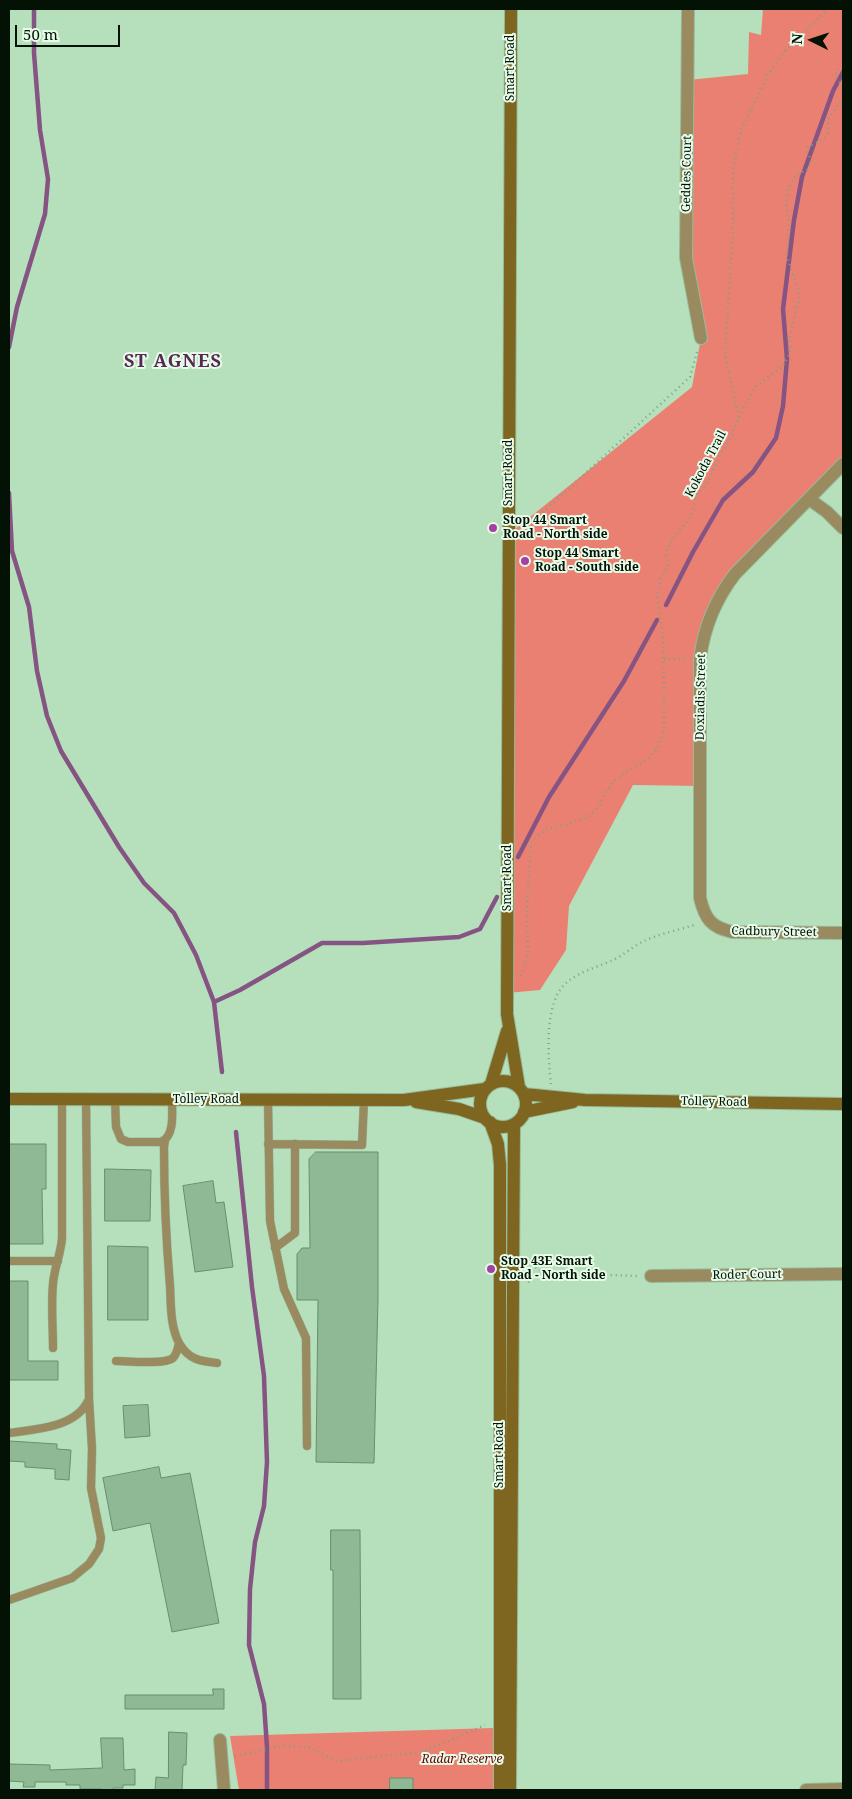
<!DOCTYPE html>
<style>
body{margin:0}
#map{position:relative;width:852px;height:1799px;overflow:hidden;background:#b6e0bc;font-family:"Noto Serif",serif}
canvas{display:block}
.frame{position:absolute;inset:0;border:10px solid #041206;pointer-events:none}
.north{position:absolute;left:787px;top:15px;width:50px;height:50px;-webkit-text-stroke:4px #e6fbe8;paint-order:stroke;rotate:274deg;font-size:14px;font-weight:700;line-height:20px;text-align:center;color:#041206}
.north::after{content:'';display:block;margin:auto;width:18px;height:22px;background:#041206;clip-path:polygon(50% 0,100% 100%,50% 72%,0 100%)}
.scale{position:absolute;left:15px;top:25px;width:105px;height:22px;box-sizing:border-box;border:2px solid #041206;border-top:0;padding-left:6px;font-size:15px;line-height:18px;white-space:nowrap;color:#041206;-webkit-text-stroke:4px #e6fbe8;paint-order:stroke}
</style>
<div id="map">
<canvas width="852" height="1799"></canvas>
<div class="frame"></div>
<div class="north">N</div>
<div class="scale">50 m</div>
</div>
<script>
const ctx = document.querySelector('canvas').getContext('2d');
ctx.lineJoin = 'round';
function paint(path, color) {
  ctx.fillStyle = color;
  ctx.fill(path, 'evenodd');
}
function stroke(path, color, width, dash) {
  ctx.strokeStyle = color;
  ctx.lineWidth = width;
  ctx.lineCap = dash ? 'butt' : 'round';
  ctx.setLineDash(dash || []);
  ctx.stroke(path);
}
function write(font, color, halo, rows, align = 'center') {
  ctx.font = font + ' "Noto Serif",serif';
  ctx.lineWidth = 4;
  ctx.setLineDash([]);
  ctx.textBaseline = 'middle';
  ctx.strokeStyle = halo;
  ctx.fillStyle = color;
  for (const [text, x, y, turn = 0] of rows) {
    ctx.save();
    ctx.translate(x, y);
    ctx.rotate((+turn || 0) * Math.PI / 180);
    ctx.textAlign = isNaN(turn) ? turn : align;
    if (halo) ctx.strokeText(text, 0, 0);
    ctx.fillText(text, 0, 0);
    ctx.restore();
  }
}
const green = new Path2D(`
 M 763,9 L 843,9 L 843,464 L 735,574 L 704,637 L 700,786 L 633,785 L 569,906 L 566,950 L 540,990 L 507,993 L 509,534 L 692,387 L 701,338 L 686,258 L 688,80 L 748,74 L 749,32 L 761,35 Z
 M 493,1728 L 494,1790 L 239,1790 L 230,1736 Z`);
const stream = new Path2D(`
 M 9,347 L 17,307 L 45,214 L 48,179 L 40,130 L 34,53 L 34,9
 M 9,493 L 12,551 L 29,607 L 37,671 L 47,716 L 61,751 L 119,847 L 144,883 L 174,913 L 196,955 L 214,1002 L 222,1072
 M 666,605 L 693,552 L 723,500 L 753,472 L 776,438 L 783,406 L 787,359 L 783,309 L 794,220 L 802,177 L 833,91 L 843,72
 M 518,857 L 549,797 L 624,681 L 657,620
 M 214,1002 L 240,990 L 322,943 L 363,943 L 459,937 L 480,929 L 497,897
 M 236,1132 L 252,1287 L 264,1376 L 267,1462 L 264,1506 L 255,1542 L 250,1589 L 249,1645 L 264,1704 L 267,1747 L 267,1790`);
const building = new Path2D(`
 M 9,1144 L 46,1144 L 46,1189 L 42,1189 L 43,1244 L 9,1244 Z
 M 316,1152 L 378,1152 L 378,1299 L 374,1463 L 316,1462 L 318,1300 L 297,1300 L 297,1254 L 302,1248 L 310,1248 L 309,1159 Z
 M 105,1169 L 151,1170 L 150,1221 L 105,1221 Z
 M 213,1181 L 216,1203 L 224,1202 L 233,1267 L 195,1272 L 183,1186 Z
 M 108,1246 L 148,1247 L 148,1320 L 108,1320 Z
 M 9,1281 L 28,1281 L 28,1361 L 58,1361 L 58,1380 L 9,1380 Z
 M 148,1405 L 150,1436 L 125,1438 L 123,1406 Z
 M 9,1441 L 57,1444 L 57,1449 L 71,1450 L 69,1480 L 55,1479 L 55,1469 L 25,1467 L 25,1462 L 9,1461 Z
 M 159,1467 L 161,1478 L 190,1473 L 219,1623 L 172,1632 L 150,1523 L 113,1531 L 103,1478 Z
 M 331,1530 L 360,1530 L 361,1699 L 333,1699 L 333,1570 L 331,1570 Z
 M 213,1689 L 224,1689 L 224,1709 L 125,1709 L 125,1695 L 213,1695 Z
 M 169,1732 L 187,1733 L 186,1765 L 183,1765 L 182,1790 L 155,1790 L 156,1777 L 168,1778 Z
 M 101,1738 L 123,1738 L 124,1770 L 135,1769 L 135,1785 L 123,1785 L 123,1788 L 113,1788 L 113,1790 L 102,1790 L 102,1789 L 80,1789 L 80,1785 L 66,1785 L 66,1782 L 35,1782 L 35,1787 L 23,1787 L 24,1782 L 9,1781 L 9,1764 L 50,1765 L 50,1770 L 102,1768 Z
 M 390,1778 L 413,1778 L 413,1790 L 390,1790 Z`);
const path = new Path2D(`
 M 843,66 C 838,68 836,72 836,78 L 843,87
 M 739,417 L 755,387 L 783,366 L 789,355 L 791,347 L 789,341 L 791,330 L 800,295 L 787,256 L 789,228 L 786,203 L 788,189 L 796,175 L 807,170 L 812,162 L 807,151 L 808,147 L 824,139 L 828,133 L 828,119 L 843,98
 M 528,526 L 690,377 L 698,349
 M 664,659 L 687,659
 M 521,976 L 528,954 L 527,907 L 531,842 L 545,830 L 587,818 L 599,807 L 604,795 L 613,782 L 623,774 L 649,758 L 658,747 L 664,730 L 664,694 L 663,639 L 657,596 L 661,578 L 668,566 L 666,553 L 670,543 L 691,516 L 697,494 L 706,486 L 718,459 L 733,434 L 734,427 L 739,419 L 725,354 L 733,231 L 733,169 L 741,130 L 769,73 L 785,51 L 828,9
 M 551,1084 C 548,1058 544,1003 565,984 C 579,971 596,968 613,960 C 623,956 632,947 642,942 C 658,934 679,930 697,924
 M 527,1262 L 545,1273
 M 528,1282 L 545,1273 L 639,1276
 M 235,1756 L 282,1746 L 308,1747 L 337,1761 L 422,1752 L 485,1725`);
const service = new Path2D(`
 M 115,1099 L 116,1127 L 121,1139 L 128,1142 L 161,1142 C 175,1136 172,1113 172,1100
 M 268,1100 L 270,1221 L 284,1289 L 306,1338 L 307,1446
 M 165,1140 L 164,1147 C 164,1193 166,1239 170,1286 C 171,1304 170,1326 179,1343 C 189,1360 200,1361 217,1363
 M 268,1144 L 362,1145 L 364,1100
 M 275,1248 L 295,1233 L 295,1144
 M 9,1261 L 58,1261
 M 53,1348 C 53,1327 51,1305 53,1284 C 54,1268 61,1254 62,1238 L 62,1099
 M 116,1361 C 128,1361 164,1365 173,1358 C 177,1354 178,1348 179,1343
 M 9,1433 C 35,1429 75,1428 88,1401
 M 9,1600 L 72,1578 L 89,1564 L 99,1549 L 101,1538 L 91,1488 L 92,1449 L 89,1399 L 86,1099`);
const minor = new Path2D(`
 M 688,9 L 686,258 L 701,338
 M 843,464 L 735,574 C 715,600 704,627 700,659 L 700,898 C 705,919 711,927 732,932 L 843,933
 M 809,499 L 827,512 L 843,528
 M 651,1276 L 843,1274
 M 220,1740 L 224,1790
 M 806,1790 L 843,1789`);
const secondary = new Path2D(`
 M 511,9 L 507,1014 L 519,1087
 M480 1104a23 23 0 1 1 46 0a23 23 0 1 1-46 0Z
 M 491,1084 L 507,1031
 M 524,1094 L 585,1100 L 843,1104
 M 9,1099 L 404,1100 L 485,1089
 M 416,1102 L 459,1109 L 485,1118
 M 524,1112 L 573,1102
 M 490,1122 L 498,1144 L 500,1165 L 500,1790
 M 510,1790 L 514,1124`);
const markers = [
 [493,528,5,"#a740a4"],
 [525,561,5,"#a740a4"],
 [491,1269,5,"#a740a4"]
];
const streetNames = [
 ["Smart Road",511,68,-90],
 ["Geddes Court",687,174,-89],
 ["Kokoda Trail",706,464,-62],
 ["Smart Road",509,473,-90],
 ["Doxiadis Street",701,697,-89],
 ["Smart Road",508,878,-90],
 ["Cadbury Street",774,932,1],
 ["Tolley Road",206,1100],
 ["Tolley Road",714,1102,1],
 ["Roder Court",747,1275,-1],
 ["Smart Road",500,1455,-90]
];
const poiNames = [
 ["Stop 44 Smart",503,521],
 ["Road - North side",503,535],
 ["Stop 44 Smart",535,554],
 ["Road - South side",535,568],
 ["Stop 43E Smart",501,1262],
 ["Road - North side",501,1276]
];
const parkNames = [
 ["Radar Reserve",462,1760]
];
const districtNames = [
 ["ST AGNES",173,362]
];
paint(green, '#ea8072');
stroke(stream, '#855483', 4.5);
paint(building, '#8fb895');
stroke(building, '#678e6d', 1);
stroke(service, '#96bb9b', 9);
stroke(minor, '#96bb9b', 14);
stroke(secondary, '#96bb9b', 14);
stroke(path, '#7fa083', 2.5, [1, 4]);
stroke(service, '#9a8a60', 8);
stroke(minor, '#9a8a60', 12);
stroke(secondary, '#7e6520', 12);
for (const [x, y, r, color] of markers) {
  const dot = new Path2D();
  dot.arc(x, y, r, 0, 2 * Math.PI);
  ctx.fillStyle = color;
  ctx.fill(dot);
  stroke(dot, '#e6fbe8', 2);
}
write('12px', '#041206', '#e6fbe8', streetNames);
write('bold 12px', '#041206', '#e6fbe8', poiNames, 'left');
write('italic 12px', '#690303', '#e6fbe8', parkNames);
ctx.letterSpacing = '1px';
write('bold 18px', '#582757', '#e6fbe8', districtNames);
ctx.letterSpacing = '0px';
</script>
